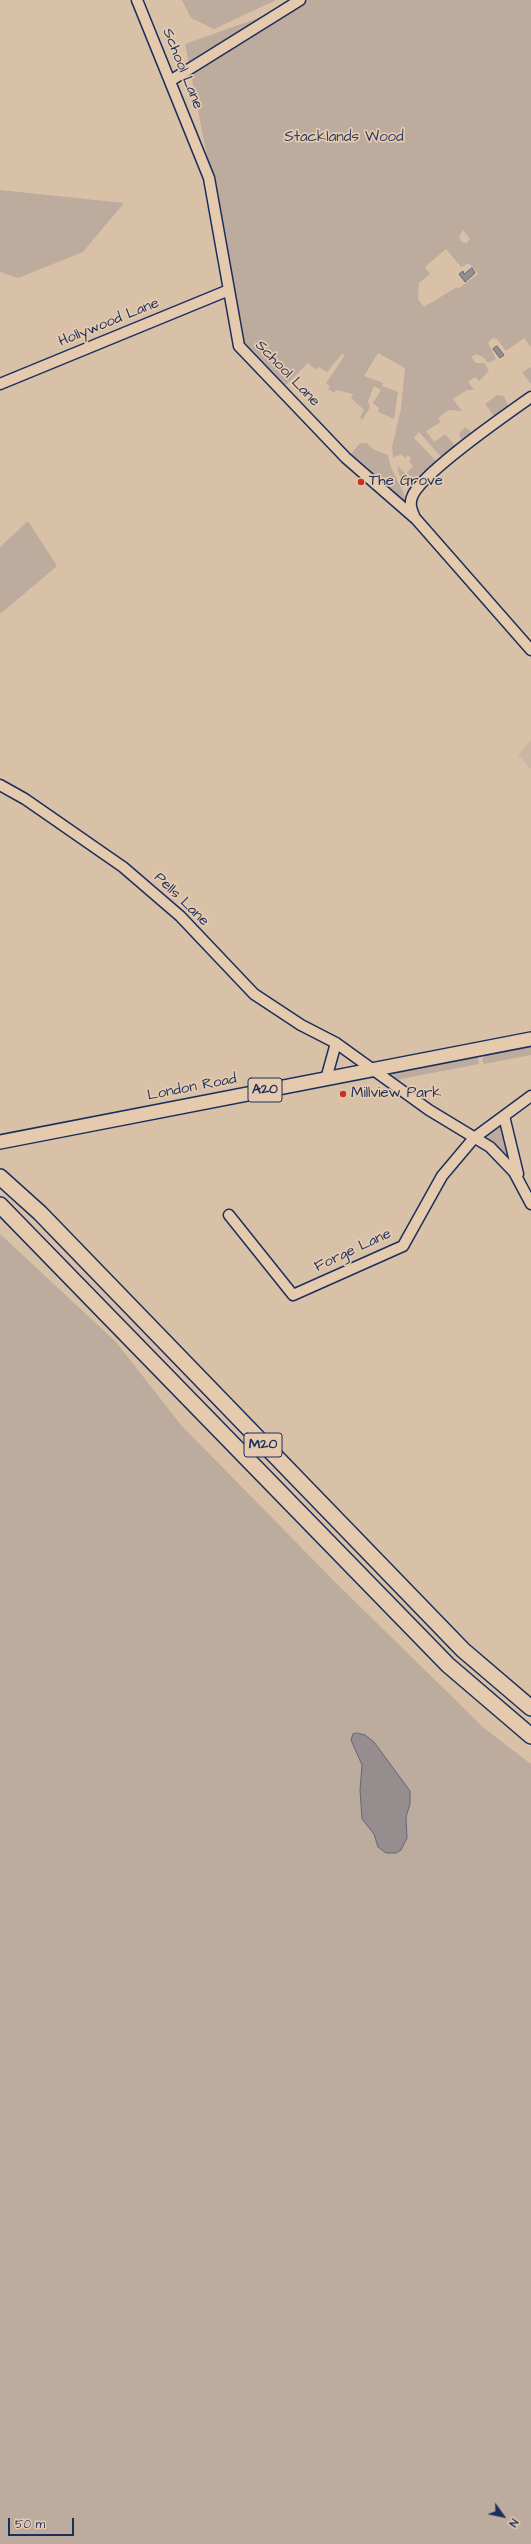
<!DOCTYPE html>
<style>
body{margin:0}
#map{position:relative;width:531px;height:2544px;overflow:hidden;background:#d9c1a8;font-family:"Architects Daughter",sans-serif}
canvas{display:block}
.north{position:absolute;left:483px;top:2496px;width:40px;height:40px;-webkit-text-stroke:3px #e5caad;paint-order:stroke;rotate:123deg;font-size:11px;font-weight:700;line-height:16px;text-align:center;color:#1b2f5e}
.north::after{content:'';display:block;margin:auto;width:14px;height:18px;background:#1b2f5e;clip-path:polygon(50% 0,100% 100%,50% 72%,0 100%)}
.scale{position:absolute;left:8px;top:2518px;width:66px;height:18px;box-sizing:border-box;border:2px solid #1b2f5e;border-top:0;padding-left:5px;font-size:12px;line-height:14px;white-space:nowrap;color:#1b2f5e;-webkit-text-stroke:3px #e5caad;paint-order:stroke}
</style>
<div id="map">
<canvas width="531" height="2544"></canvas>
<div class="north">N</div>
<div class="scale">50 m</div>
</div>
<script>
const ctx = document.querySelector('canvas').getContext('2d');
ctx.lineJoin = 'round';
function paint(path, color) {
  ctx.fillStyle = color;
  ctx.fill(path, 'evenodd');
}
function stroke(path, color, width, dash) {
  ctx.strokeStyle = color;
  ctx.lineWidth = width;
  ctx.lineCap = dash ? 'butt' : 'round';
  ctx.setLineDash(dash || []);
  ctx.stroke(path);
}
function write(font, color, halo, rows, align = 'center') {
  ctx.font = font + ' "Architects Daughter",sans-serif';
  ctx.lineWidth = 3.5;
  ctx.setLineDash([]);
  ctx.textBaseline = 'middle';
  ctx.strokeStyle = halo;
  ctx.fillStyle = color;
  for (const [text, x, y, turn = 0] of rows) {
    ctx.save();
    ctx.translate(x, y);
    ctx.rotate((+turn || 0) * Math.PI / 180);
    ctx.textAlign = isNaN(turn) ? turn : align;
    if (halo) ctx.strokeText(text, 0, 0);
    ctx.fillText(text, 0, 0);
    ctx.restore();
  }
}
const built = new Path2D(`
 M 531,740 L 531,769 L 518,755 Z`);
const green = new Path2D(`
 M 182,0 L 276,0 L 214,29 L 191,18 Z
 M 309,0 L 531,0 L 531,347 L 524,338 L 506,351 L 497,339 L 493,338 L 488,343 L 496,359 L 488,363 L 483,357 L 476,354 L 471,357 L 476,363 L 484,363 L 489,371 L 479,381 L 475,377 L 468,382 L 474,390 L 467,390 L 453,399 L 462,411 L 449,410 L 438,418 L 441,422 L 426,431 L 434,442 L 445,434 L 457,448 L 443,459 L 419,432 L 414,438 L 438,463 L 419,480 L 416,476 L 407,485 L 410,489 L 414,486 L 410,491 C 405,485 396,474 398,466 L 406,474 L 413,466 L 409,461 L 411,458 L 408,455 L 405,458 L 401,454 L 393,458 L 392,447 L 401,409 L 405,368 L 378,353 L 364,376 L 383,383 L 382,386 L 398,392 L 394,419 L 378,412 L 379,408 L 373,403 L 381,390 L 374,386 L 368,401 L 370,407 L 360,424 L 362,419 L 360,417 L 364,410 L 351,398 L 353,394 L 336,390 L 334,393 L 328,389 L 330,386 L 326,383 L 345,355 L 342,354 L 327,372 L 319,367 L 316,370 L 308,363 L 282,389 L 244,345 L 185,44 ZM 463,230 L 470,239 L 467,243 L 462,242 L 459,237 ZM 446,249 L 461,267 L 469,263 L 478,274 L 458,289 L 457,287 L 424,307 L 418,299 L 419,283 L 430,274 L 425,267 Z
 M 0,190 L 124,203 L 83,252 L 18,278 L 0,272 Z
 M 531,367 L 531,384 L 522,372 Z
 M 497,395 L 504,396 L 509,407 L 495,418 L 485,404 Z
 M 465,427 L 474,434 L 463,443 L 459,434 Z
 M 360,443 L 367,443 L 373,449 L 388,455 C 390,472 407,492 406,504 L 350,458 L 352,453 Z
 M 28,521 L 57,566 L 0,614 L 0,547 Z
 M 531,1046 L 531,1055 L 484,1064 L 482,1060 L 485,1055 Z
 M 471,1057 L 478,1058 L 479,1064 L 395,1080 L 391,1075 L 393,1072 Z
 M 500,1124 L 502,1125 L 511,1161 L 482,1139 L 484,1134 Z
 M 0,1234 L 116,1342 L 181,1425 L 336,1583 L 484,1728 L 531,1764 L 531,2544 L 0,2544 Z`);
const water = new Path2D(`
 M 472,268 L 475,273 L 465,282 L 459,274 L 463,271 L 464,274 Z
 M 497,346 L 504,355 L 500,358 L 493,349 Z
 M 357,1733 L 365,1735 L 374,1742 L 410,1791 L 410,1804 L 406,1817 L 407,1838 L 401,1850 L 396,1853 L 386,1853 L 378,1847 L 374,1834 L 362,1819 L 360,1790 L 362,1765 L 351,1740 L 353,1734 Z`);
const minor = new Path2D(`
 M 137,0 L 209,178 L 239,346 L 346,458 L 416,519 L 531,650
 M 170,81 L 300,0
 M 0,384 L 229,290
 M 415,518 C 412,511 409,505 412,497 C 420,474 507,414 531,397
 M 0,785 L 25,799 L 123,867 L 180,916 L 254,994 L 301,1025 L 336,1043 L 429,1110 L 490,1147 L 514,1172 L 531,1204
 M 326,1079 L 336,1043
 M 504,1116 L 518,1174
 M 229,1215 L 293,1295 L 403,1246 L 442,1176 L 474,1138 L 531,1096`);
const major = new Path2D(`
 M 0,1142 L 531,1039`);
const highway = new Path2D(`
 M 0,1177 L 40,1213 L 463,1650 L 531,1708
 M 0,1205 L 448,1665 L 531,1736`);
const markers = [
 [361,482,4,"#c8321e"],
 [343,1094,4,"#c8321e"]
];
const shields = [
 [265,1090,34],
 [263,1445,38]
];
const shieldNames = [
 ["A20",265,1090],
 ["M20",263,1445]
];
const streetNames = [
 ["School Lane",182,69,68],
 ["Hollywood Lane",109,323,-22],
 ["School Lane",287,374,46],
 ["Pells Lane",181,900,44],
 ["London Road",192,1088,-11],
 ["Forge Lane",353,1251,-25]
];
const parkNames = [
 ["Stacklands Wood",344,138]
];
const poiNames = [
 ["The Grove",369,482],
 ["Millview Park",351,1094]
];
paint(built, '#cbb6a3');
paint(green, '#bdab9d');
paint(water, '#958d8e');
stroke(water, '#64677b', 1);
stroke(minor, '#1b2f5e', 13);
stroke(major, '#1b2f5e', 16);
stroke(highway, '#1b2f5e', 18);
stroke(minor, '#e5caad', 10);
stroke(major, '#e5caad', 13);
stroke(highway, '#e5caad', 15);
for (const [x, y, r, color] of markers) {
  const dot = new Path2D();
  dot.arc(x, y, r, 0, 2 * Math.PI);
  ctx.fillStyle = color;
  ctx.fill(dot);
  stroke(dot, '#e5caad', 1.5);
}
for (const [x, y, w] of shields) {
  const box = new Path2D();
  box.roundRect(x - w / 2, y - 12, w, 24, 3);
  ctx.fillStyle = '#e5caad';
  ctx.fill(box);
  stroke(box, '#1b2f5e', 1);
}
write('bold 14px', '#1b2f5e', null, shieldNames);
write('15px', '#1b2f5e', '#e5caad', streetNames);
write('15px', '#2b3b64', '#e5caad', parkNames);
write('15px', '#1b2f5e', '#e5caad', poiNames, 'left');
</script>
